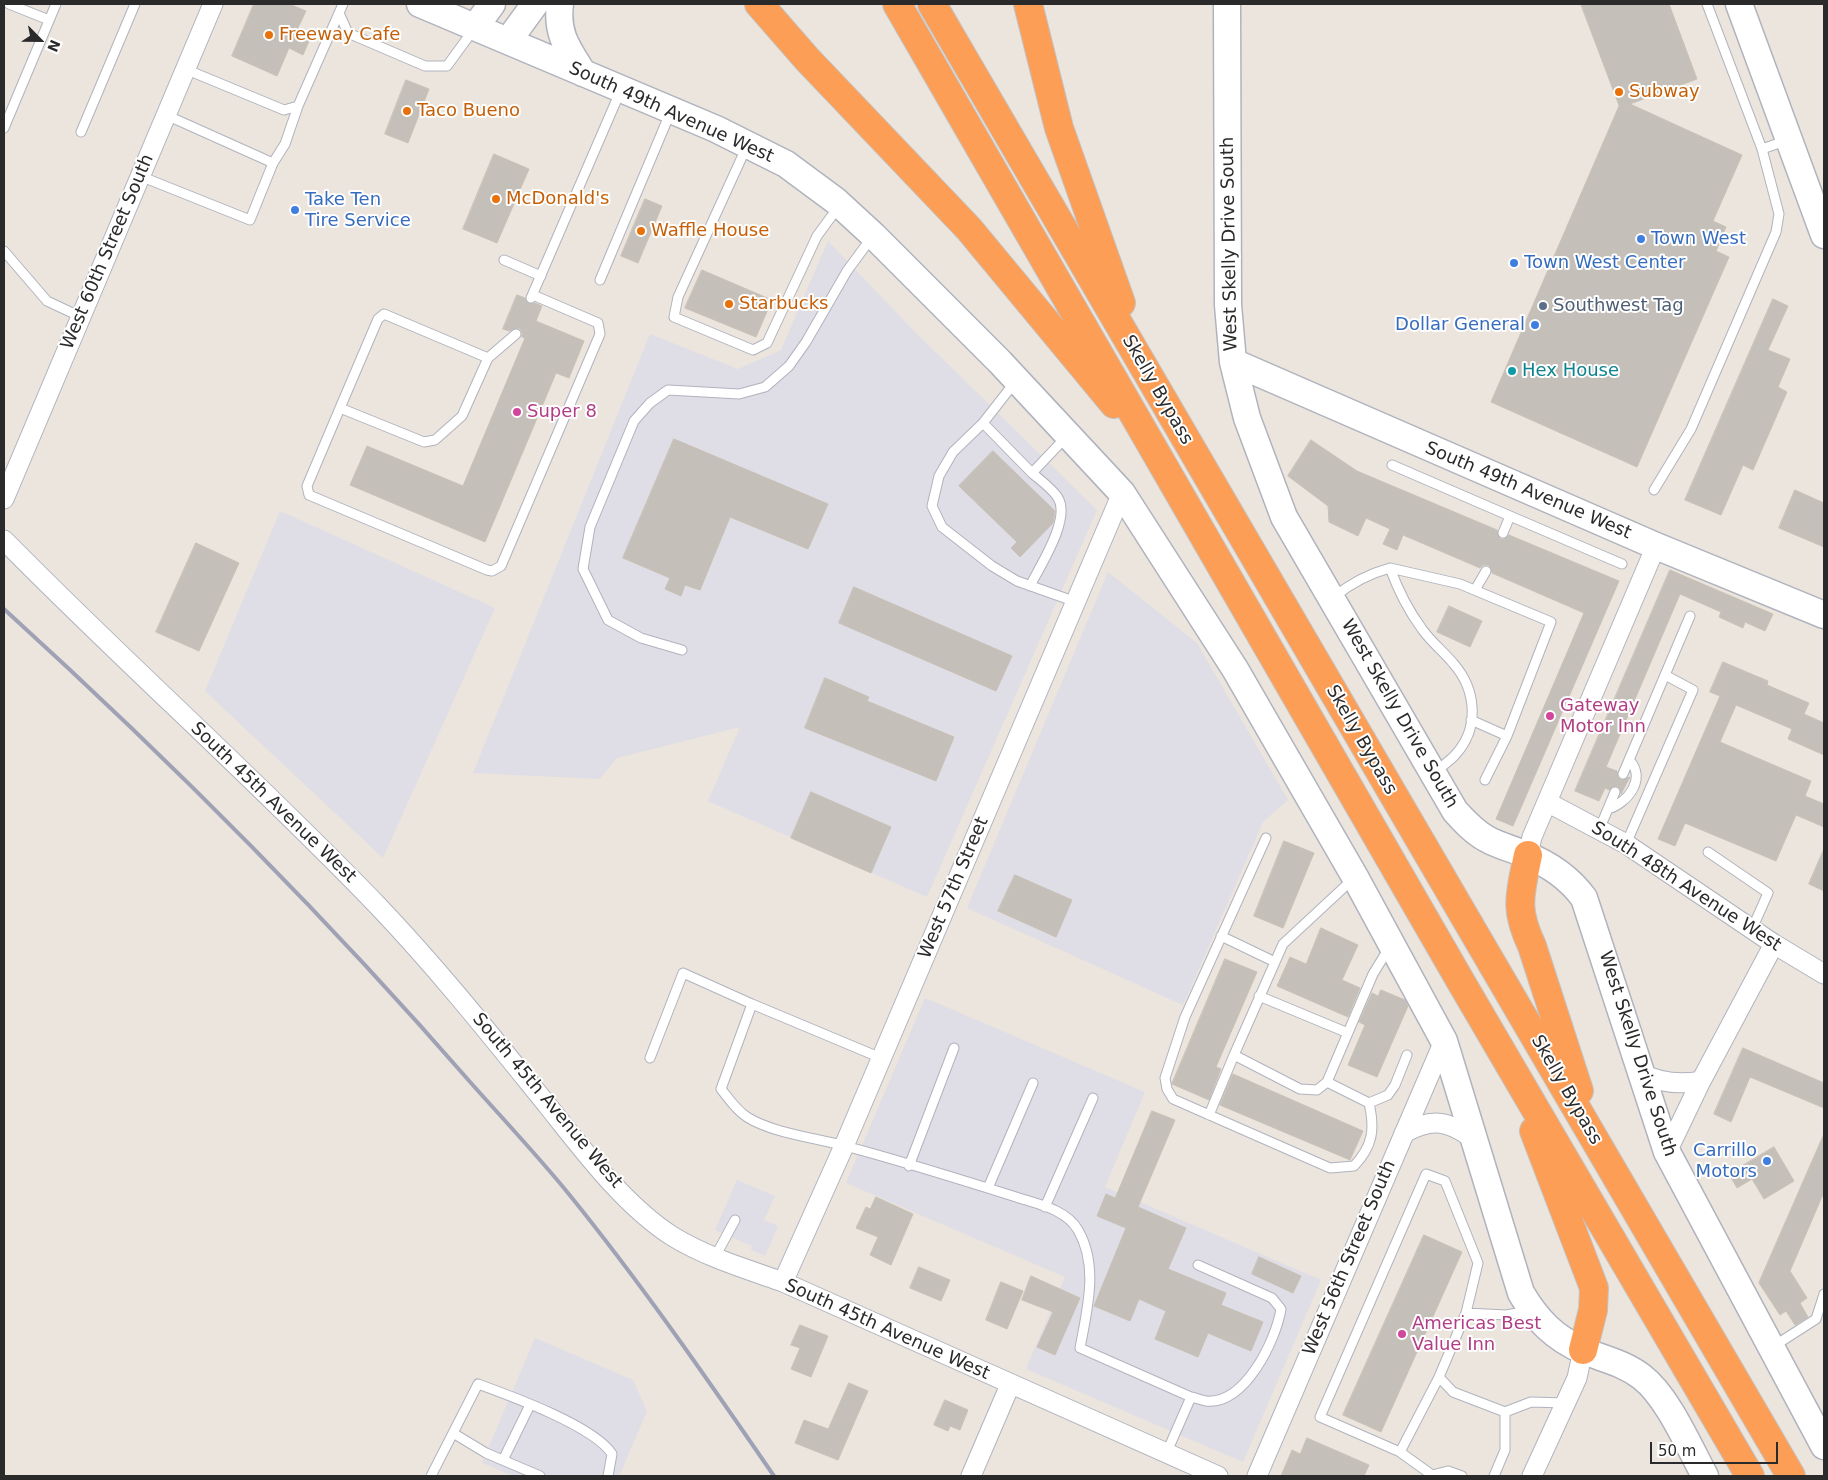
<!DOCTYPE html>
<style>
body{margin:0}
#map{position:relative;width:1828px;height:1480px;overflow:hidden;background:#ece5dd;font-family:"DejaVu Sans",sans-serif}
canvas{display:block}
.frame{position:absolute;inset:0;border:5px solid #2a2a2a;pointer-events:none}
.north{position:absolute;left:15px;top:15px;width:50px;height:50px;-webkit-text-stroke:4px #fff;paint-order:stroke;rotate:113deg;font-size:14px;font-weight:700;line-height:20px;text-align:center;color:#2a2a2a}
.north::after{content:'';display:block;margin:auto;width:18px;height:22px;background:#2a2a2a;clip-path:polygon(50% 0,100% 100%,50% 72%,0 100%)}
.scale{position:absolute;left:1650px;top:1442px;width:128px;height:22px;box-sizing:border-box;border:2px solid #2a2a2a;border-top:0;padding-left:6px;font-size:15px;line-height:18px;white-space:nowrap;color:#2a2a2a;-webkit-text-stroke:4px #fff;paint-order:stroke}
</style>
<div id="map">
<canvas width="1828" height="1480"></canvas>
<div class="frame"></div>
<div class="north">N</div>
<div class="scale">50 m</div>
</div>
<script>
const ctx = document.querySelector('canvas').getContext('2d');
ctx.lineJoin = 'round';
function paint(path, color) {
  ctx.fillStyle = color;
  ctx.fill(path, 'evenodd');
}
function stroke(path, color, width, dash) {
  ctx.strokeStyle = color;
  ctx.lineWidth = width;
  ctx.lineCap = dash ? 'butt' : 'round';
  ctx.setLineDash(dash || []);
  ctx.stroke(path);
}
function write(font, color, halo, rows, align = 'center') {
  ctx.font = font + ' "DejaVu Sans",sans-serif';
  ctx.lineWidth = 4;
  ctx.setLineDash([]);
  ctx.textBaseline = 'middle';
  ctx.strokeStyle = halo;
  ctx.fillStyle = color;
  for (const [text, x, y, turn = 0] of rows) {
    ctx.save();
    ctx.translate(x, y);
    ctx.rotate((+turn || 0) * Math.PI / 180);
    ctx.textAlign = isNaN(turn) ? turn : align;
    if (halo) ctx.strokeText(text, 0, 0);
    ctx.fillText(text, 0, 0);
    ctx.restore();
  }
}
const industrial = new Path2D(`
 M 828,241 L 914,331 L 1097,510 L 927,897 L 708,801 L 740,727 L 617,758 L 600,779 L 473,773 L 650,334 L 738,369 L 781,350 Z
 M 280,511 L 495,608 L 383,858 L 205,691 Z
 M 1108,572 L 1197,643 L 1288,800 L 1263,822 L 1183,1005 L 967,908 Z
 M 925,998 L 1145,1092 L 1105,1187 L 1321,1280 L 1243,1462 L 1026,1369 L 1065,1277 L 846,1183 Z
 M 737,1180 L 775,1196 L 764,1220 L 778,1226 L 765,1256 L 751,1250 L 752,1246 L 715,1230 Z
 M 535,1338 L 633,1380 L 647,1411 L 619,1476 L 514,1476 L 482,1463 Z`);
const building = new Path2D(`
 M 254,4 L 289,4 L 306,11 L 295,34 L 309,41 L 303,55 L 289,48 L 277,76 L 232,56 Z
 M 1581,4 L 1669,4 L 1697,79 L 1630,104 L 1742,155 L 1713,221 L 1726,227 L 1716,251 L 1729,257 L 1637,467 L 1491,402 L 1619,106 Z
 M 406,80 L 429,89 L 408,143 L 385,134 Z
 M 494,154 L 529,169 L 497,243 L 463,229 Z
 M 645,199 L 662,206 L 638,263 L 621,256 Z
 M 702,270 L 772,300 L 756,337 L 685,308 Z
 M 517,295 L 525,298 L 528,303 L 535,303 L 542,306 L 536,321 L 584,341 L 569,378 L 556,373 L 485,542 L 350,485 L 367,446 L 463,486 L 525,338 L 522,337 L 522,332 L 519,328 L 509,331 L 503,329 Z
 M 1773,299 L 1788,306 L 1768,350 L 1790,359 L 1778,387 L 1787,392 L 1753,470 L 1743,465 L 1721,515 L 1685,500 Z
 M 674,439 L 828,504 L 808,549 L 730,517 L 700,590 L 685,585 L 681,596 L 665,589 L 670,578 L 623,558 Z
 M 1311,440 L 1357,471 L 1497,530 L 1500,539 L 1504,539 L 1509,535 L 1619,581 L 1513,826 L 1496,819 L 1584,613 L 1492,573 L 1489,565 L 1483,565 L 1480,568 L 1403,535 L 1397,550 L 1383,544 L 1390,529 L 1366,518 L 1358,536 L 1329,522 L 1328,506 L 1288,476 Z
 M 993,451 L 1055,511 L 1053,523 L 1020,557 L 1011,548 L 1017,542 L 959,486 Z
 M 1795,490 L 1824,503 L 1824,547 L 1779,528 Z
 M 196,543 L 239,563 L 199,651 L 156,632 Z
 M 1670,570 L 1773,614 L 1765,631 L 1745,622 L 1743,628 L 1719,617 L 1721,612 L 1680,594 L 1606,767 L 1617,771 L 1618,777 L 1621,780 L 1630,777 L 1621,794 L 1620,789 L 1617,786 L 1609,790 L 1605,788 L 1599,801 L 1575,791 Z
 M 854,587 L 1012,656 L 996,691 L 839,623 Z
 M 1449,606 L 1482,621 L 1470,647 L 1437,632 Z
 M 1723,662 L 1768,681 L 1767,685 L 1809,703 L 1804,714 L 1824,723 L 1824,755 L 1788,739 L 1792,729 L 1736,705 L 1720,742 L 1811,781 L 1805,796 L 1824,804 L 1824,827 L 1796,815 L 1776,861 L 1685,823 L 1675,846 L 1658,839 L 1720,696 L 1710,692 Z
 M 825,678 L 869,697 L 867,701 L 954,737 L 936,781 L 805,728 Z
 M 811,792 L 891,827 L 871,873 L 791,838 Z
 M 1284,841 L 1314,853 L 1283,928 L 1254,916 Z
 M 1824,849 L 1824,891 L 1809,884 Z
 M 1015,875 L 1072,900 L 1056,937 L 998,911 Z
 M 1321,928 L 1358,945 L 1342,980 L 1360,988 L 1348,1017 L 1277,986 L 1290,957 L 1306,964 Z
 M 1225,959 L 1257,972 L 1216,1067 L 1221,1069 L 1209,1100 L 1172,1084 Z
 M 1381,990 L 1405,1000 L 1408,1006 L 1377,1077 L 1348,1065 L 1365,1025 L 1359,1022 L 1372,993 L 1378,996 Z
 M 1743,1048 L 1824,1083 L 1824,1108 L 1750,1077 L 1731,1122 L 1714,1114 Z
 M 1233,1074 L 1363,1131 L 1350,1160 L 1220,1105 Z
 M 1152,1111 L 1175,1120 L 1138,1207 L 1186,1228 L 1168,1269 L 1226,1293 L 1221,1305 L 1263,1322 L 1251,1351 L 1208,1333 L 1198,1357 L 1155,1339 L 1166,1311 L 1139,1299 L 1130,1321 L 1094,1306 L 1126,1228 L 1097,1216 L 1106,1194 L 1115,1198 Z
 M 1824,1134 L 1824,1192 L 1790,1271 L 1807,1298 L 1800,1303 L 1808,1317 L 1795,1325 L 1786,1311 L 1780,1315 L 1759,1283 Z
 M 1774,1147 L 1794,1181 L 1764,1199 L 1752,1179 L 1737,1188 L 1729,1174 Z
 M 876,1197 L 913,1214 L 891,1265 L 870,1255 L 878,1237 L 856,1228 L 866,1207 L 870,1209 Z
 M 1424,1235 L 1462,1252 L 1381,1432 L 1343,1415 Z
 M 1259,1257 L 1301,1276 L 1293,1293 L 1252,1274 Z
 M 919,1267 L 950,1280 L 941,1301 L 910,1288 Z
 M 1031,1276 L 1080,1298 L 1055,1355 L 1037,1347 L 1053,1312 L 1022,1300 Z
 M 1001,1282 L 1023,1291 L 1007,1329 L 986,1320 Z
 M 800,1325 L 828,1336 L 811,1377 L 791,1369 L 800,1348 L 791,1345 Z
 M 849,1383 L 868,1391 L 838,1460 L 795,1443 L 804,1420 L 828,1429 Z
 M 945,1400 L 968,1410 L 960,1430 L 950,1426 L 948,1431 L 934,1425 Z
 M 1307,1438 L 1369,1465 L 1364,1476 L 1281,1476 L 1292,1450 L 1300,1454 Z`);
const lane = new Path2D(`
 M 9,4 L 49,20
 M 343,4 L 339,13 L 348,33 L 425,66 L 447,66 L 474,29
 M 185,69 L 284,110 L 298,106 L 339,13
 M 166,115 L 273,163 L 285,144 L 298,106
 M 4,128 L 56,4
 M 81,132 L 135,4
 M 747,146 L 678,297 L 674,317 L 753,350 L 767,343 L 817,236 L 839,206
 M 1762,149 L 1788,140
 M 140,176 L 250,220 L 273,163
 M 4,251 L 47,301 L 81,317
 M 504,260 L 541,276
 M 600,280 L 671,111
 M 531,298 L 620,92
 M 516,334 L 488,358 L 462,416 L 435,440 L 424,442 L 340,408 L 307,486 L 309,495 L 487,570 L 492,571 L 501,566 L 600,334 L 598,323 L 533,295
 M 1015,382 L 983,423 L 953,452 L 939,476 L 932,506 L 942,527 L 992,566 L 1017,581 L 1076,602
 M 340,408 L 378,319 L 384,314 L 488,358
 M 983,423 L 1032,473 L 1067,436
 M 1392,465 L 1510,516
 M 1654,490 L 1691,429 L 1776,232 L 1779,214 L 1762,149 L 1707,4
 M 1503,533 L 1510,516 L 1622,564
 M 1390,568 L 1460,584 L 1551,622 L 1507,736 L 1485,780
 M 1030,586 C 1040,566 1071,519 1058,498 C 1053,489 1040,480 1032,473
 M 1475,590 L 1486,571
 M 1334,597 C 1351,583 1368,574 1390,568 C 1398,590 1408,610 1422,629 C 1431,642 1443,651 1453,663 C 1476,689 1480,727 1456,754 C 1450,761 1442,766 1435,772
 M 682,650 L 641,638 L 608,620 L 583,569 L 590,527 L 634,421 L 650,403 L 668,390 L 739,394 L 765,387 L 789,366 L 806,342 L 847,271 L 872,237
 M 1471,720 L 1507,736
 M 1623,774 L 1690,616
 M 1608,809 C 1628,803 1647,778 1629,760
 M 1599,830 L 1615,792
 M 1266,838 L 1185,1017 L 1165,1078 L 1167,1089 L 1173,1099 L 1330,1168 L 1354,1166 C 1373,1146 1375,1129 1369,1103
 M 1626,844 L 1693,690 L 1665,675
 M 1708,852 L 1768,893 L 1752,929
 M 1353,879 L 1283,944 L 1234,1055 L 1300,1089 L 1317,1090 L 1327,1082 L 1373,974 L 1389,948
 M 1221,936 L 1275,962
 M 1259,996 L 1348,1033
 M 752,1004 L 881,1058
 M 650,1058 L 683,973 L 752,1004 L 721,1089 C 729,1099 736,1110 747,1117 C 772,1133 816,1138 845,1146 C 902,1161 959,1179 1016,1197 C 1037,1204 1066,1209 1078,1230 C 1099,1266 1087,1310 1080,1348 L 1191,1397
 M 1327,1082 L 1369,1103 L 1388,1095 L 1395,1085 L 1407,1055
 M 1209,1115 L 1234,1055
 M 909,1166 L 954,1048
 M 988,1188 L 1033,1083
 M 1045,1207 L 1093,1098
 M 715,1257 L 735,1220
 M 1529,1311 L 1506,1315 L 1466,1313 L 1439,1377 L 1453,1392 L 1505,1412 L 1531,1402 L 1565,1403
 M 1774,1346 L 1816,1319 L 1824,1294
 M 1439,1377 L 1400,1452 L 1320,1417 L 1426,1174 L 1445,1181 L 1478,1263 L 1466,1313
 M 453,1433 L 486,1453 L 540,1476
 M 1400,1452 L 1432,1475 L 1448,1471 L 1462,1476
 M 1166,1454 L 1191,1397 C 1196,1398 1201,1400 1206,1401 C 1245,1405 1276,1340 1281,1309 L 1272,1298 L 1198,1265
 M 503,1460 L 530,1405
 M 431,1476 L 478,1384 C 511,1396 594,1426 612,1454 L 608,1476
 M 1494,1476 L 1505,1450 L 1505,1412`);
const street = new Path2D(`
 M 4,499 L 213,4
 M 4,540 C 126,664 257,780 378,906 C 439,970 493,1038 548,1106 C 583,1150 624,1205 672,1236 C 706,1257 746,1269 783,1282 L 1218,1476
 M 1547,802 L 1626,844 L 1774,944 L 1824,974
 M 1528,855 L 1532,837 L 1656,546
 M 1640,1073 C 1660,1083 1679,1085 1701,1081
 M 1404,1133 C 1431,1118 1447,1120 1472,1138
 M 1667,1152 L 1701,1081 L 1774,944
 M 783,1282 L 844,1146 L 1122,493
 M 971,1476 L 1010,1385
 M 1257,1476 L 1444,1041
 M 1532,1476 L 1577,1378 L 1583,1350`);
const secondary = new Path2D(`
 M 420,4 L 716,129 L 786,164 L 836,201 L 873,235 L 1000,362 L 1122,493 L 1235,669 L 1355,877 L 1444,1041 L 1521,1293 C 1537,1320 1554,1338 1584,1351 C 1604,1359 1624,1363 1642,1377 C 1668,1397 1689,1447 1705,1476
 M 560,4 C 556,34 568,49 583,73
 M 1227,4 L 1228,305 L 1233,362 L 1247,418 L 1284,517 L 1455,811 C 1464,821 1474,832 1487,839 C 1499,846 1514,849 1526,855 C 1549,864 1570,879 1584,898 L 1667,1152 L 1824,1446
 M 1739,4 L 1824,235
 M 475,27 L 492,4
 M 508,41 L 535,4
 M 1233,362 L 1656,546 L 1824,615`);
const highway = new Path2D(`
 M 759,4 L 807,59 L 969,229 L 1114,404
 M 897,4 L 1461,982 L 1750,1476
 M 932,4 L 1791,1476
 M 1028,4 L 1059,128 L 1121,303
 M 1528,855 C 1520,895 1514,908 1532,946 L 1579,1091
 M 1534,1131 L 1594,1288 L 1593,1310 L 1583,1350`);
const rail = new Path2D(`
 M 4,609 C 170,760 324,914 471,1083 C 503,1119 537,1155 568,1193 C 641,1283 708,1380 774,1476`);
const markers = [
 [269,35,5,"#e8710a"],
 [1619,92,5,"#e8710a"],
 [407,111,5,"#e8710a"],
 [496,199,5,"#e8710a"],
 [295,210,5,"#3f7fe0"],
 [641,231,5,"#e8710a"],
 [1641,239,5,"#3f7fe0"],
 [1514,263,5,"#3f7fe0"],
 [729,304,5,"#e8710a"],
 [1543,306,5,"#5c6f8a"],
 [1535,325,5,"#3f7fe0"],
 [1512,371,5,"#0f9aa8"],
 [517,412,5,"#d1479c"],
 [1550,716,5,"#d1479c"],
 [1767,1161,5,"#3f7fe0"],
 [1402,1334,5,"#d1479c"]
];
const foodNames = [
 ["Freeway Cafe",279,35],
 ["Subway",1629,92],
 ["Taco Bueno",417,111],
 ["McDonald's",506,199],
 ["Waffle House",651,231],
 ["Starbucks",739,304]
];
const streetNames = [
 ["South 49th Avenue West",671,113,24],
 ["West Skelly Drive South",1230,244,-91],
 ["West 60th Street South",108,252,-67],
 ["Skelly Bypass",1157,390,60],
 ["South 49th Avenue West",1528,491,23],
 ["West Skelly Drive South",1399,714,60],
 ["Skelly Bypass",1361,740,60],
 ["South 45th Avenue West",273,803,44],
 ["South 48th Avenue West",1686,887,33],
 ["West 57th Street",954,888,-67],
 ["West Skelly Drive South",1637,1054,72],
 ["Skelly Bypass",1566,1090,60],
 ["South 45th Avenue West",547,1101,50],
 ["West 56th Street South",1350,1258,-67],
 ["South 45th Avenue West",887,1330,24]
];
const shopNames = [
 ["Take Ten",305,200],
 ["Tire Service",305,221],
 ["Town West",1651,239],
 ["Town West Center",1524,263],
 ["Dollar General",1525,325,"right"],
 ["Carrillo",1757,1151,"right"],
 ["Motors",1757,1172,"right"]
];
const serviceNames = [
 ["Southwest Tag",1553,306]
];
const cultureNames = [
 ["Hex House",1522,371]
];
const hotelNames = [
 ["Super 8",527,412],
 ["Gateway",1560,706],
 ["Motor Inn",1560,727],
 ["Americas Best",1412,1324],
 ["Value Inn",1412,1345]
];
paint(industrial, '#dfdde5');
paint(building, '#c4bfb8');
stroke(building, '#c8c1b6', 1);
stroke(lane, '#b0b3be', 11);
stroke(street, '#b0b3be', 21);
stroke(secondary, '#b0b3be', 29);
stroke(highway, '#c3c3c3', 30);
stroke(lane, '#fff', 9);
stroke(street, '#fff', 19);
stroke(secondary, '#fff', 26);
stroke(highway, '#fd9e57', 28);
stroke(rail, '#9fa2b5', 4);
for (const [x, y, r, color] of markers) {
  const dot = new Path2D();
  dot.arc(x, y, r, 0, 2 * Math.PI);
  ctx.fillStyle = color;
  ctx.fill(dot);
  stroke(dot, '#fff', 2);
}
write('18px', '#c56008', '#fff', foodNames, 'left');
write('18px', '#2a2a2a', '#fff', streetNames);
write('18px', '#366cbe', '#fff', shopNames, 'left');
write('18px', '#4e5e75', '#fff', serviceNames, 'left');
write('18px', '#0d838f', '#fff', cultureNames, 'left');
write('18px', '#b23c85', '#fff', hotelNames, 'left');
</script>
